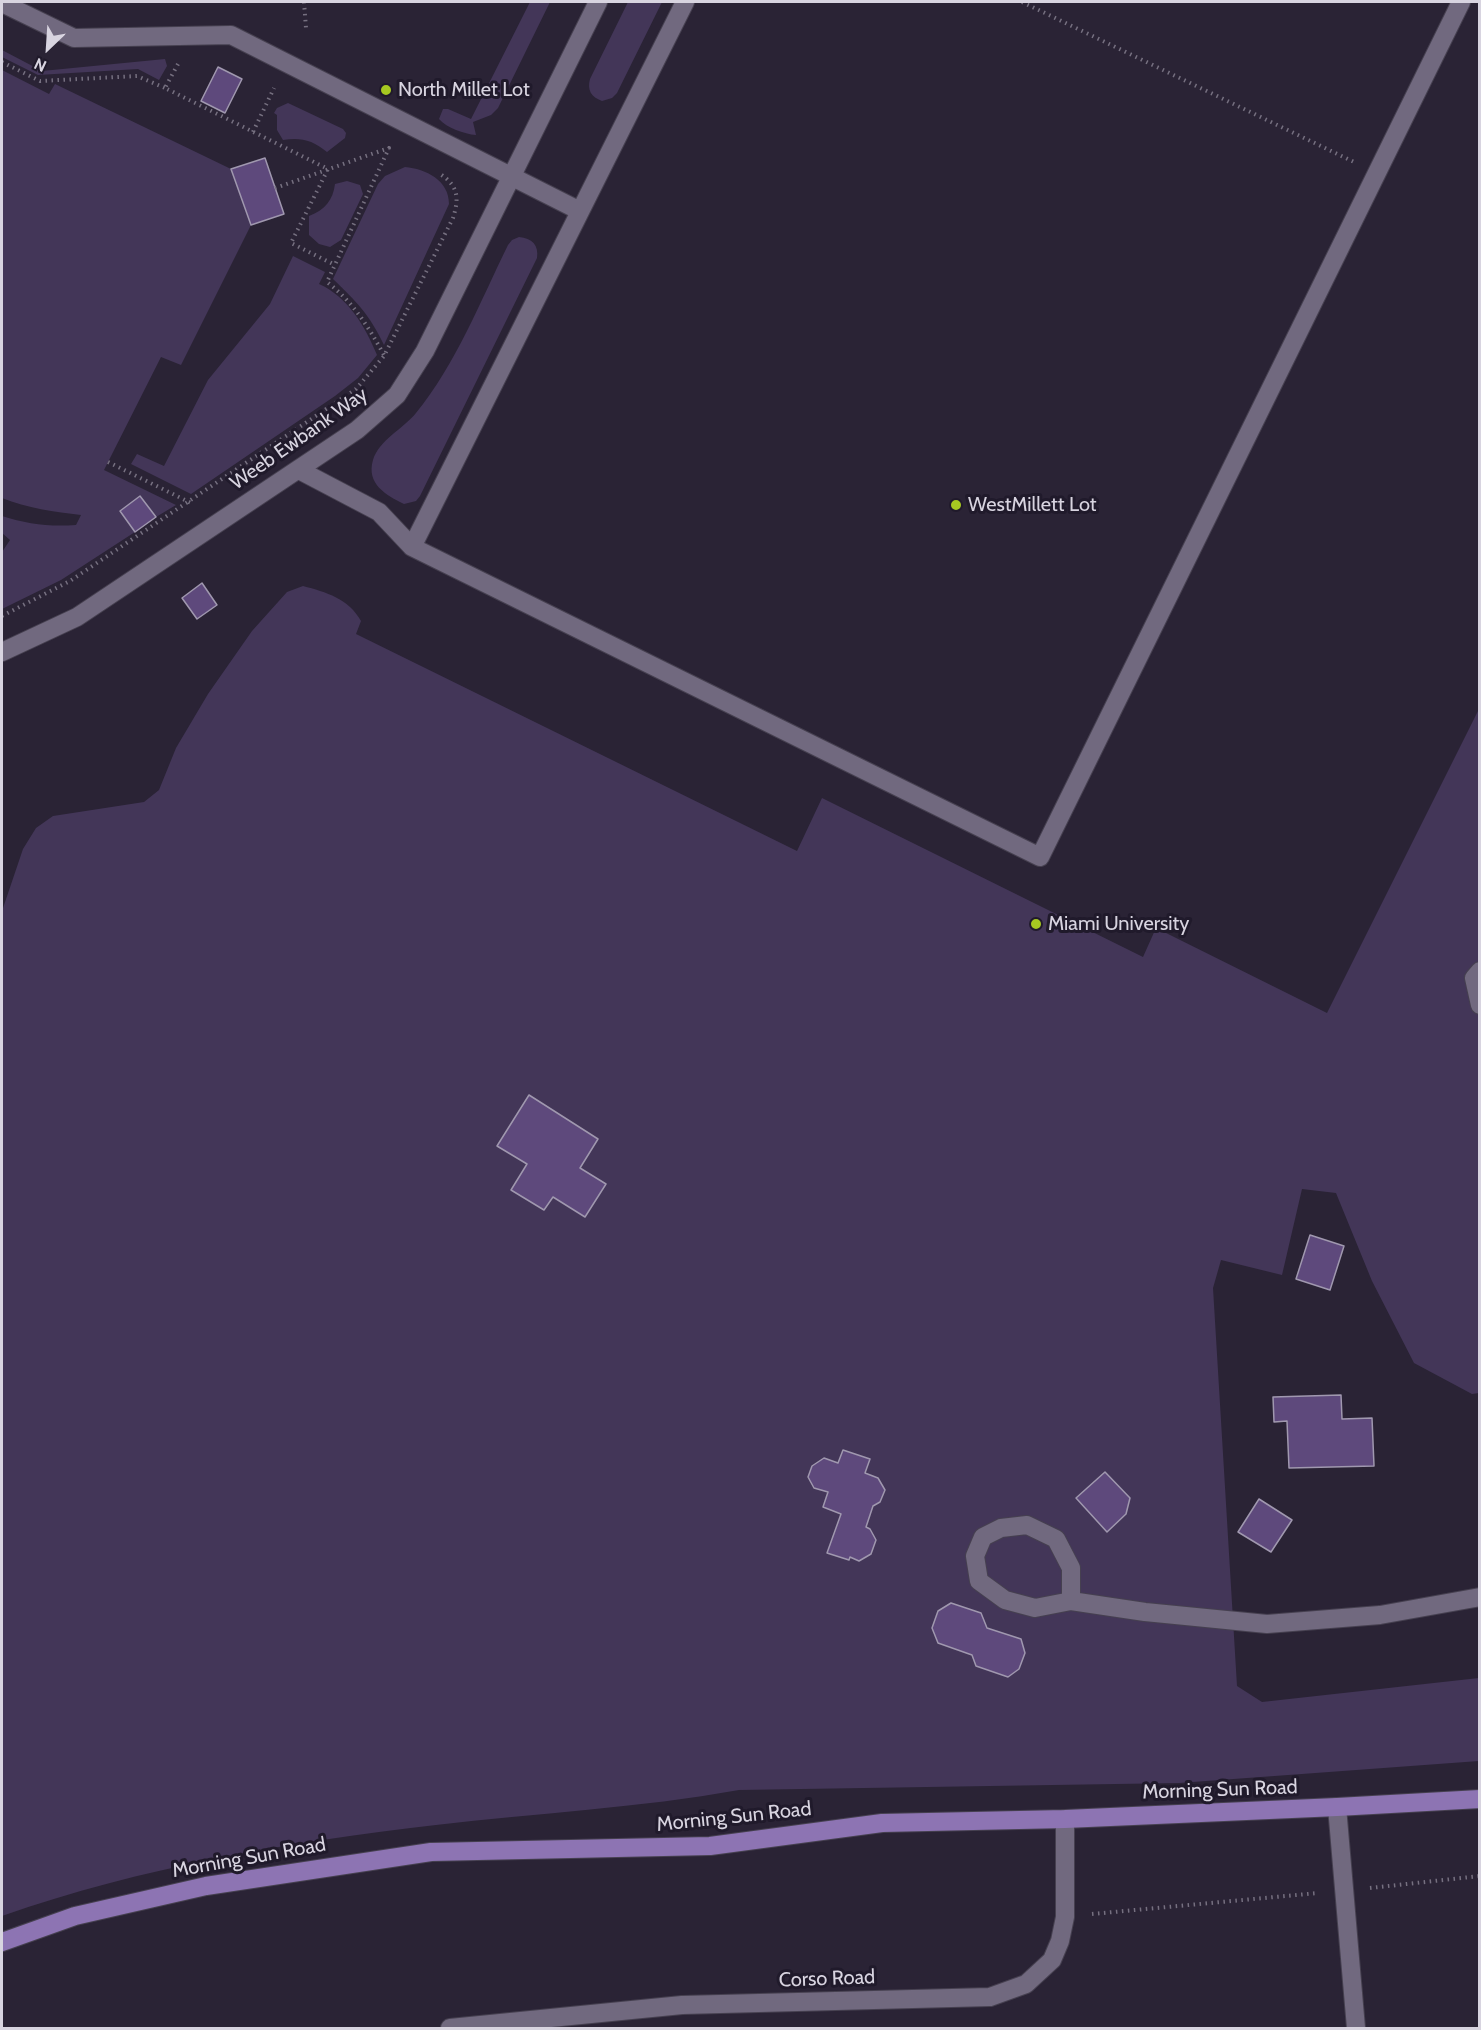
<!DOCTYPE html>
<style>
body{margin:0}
#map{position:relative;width:1481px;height:2030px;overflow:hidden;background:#2a2335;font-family:Cabin,sans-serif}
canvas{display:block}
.frame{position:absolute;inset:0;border:3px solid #d8d4e0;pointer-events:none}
.north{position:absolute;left:18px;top:18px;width:60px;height:60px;-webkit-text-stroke:4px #201a2b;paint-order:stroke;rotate:205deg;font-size:16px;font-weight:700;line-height:24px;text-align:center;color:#d8d4e0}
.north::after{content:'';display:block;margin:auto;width:21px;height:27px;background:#d8d4e0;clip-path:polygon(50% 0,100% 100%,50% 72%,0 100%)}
</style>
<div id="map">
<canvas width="1481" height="2030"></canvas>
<div class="frame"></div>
<div class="north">N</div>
</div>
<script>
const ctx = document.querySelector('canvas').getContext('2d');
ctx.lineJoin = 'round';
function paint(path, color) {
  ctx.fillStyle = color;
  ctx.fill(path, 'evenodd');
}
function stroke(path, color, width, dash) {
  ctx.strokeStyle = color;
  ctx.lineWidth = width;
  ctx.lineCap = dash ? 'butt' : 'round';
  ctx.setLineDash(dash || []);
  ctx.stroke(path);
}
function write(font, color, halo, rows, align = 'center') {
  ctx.font = font + ' Cabin,sans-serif';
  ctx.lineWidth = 6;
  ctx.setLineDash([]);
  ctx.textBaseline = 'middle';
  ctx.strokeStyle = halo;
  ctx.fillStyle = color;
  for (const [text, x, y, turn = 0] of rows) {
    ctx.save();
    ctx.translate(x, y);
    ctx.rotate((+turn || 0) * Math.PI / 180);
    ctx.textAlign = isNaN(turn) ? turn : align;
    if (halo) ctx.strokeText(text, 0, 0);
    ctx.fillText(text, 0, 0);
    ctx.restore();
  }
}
const green = new Path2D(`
 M 530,2 L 550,2 L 498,108 L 491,115 L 473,122 L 476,135 C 464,134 447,128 439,119 L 443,109 L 448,109 L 471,119 Z
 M 628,2 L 662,2 L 617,93 L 612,98 L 602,101 C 591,97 587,90 590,79 Z
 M 2,50 L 42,71 L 165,59 L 167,66 L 159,80 L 138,69 L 38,75 L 2,57 Z
 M 2,70 L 49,94 L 55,84 L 231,169 L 251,225 L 181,365 L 161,357 L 104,470 L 176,505 L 156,517 L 140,496 L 121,511 L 135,532 L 61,580 L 2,609 L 2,552 L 10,540 L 2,533 L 2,516 C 27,524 49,527 76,525 L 81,515 C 55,512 27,508 2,498 Z
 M 288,103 L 343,129 L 346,133 L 345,138 L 327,152 C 313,140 300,137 283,140 L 277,130 L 277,115 L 274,113 L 277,108 Z
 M 405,167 C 426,169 449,180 449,204 L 384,345 C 370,315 356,301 333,279 L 378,184 L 385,176 Z
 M 347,181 L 360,185 L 363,194 L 341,240 L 330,247 L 319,244 L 309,235 L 309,216 C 325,210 333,200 335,184 Z
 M 519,237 C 532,238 539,245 537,258 L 420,496 L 416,501 L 404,504 C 386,495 366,484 373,460 C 379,440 403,429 416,413 C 456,364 480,302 508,245 L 512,240 Z
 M 293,256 L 325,272 L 319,284 C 348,297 365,326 377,355 L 358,378 L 335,396 L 191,494 L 131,464 L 137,454 L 164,466 L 208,380 L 270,304 Z
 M 303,586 C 326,592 349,599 361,621 L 356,634 L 797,851 L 822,798 L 1143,957 L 1156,928 L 1327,1013 L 1479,709 L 1479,1393 L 1472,1394 L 1414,1363 L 1372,1281 L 1336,1193 L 1302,1189 L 1282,1275 L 1221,1260 L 1213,1288 L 1237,1686 L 1262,1702 L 1479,1678 L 1479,1761 L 1179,1783 L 739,1790 C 639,1808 537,1813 436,1825 C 289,1842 142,1867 2,1916 L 2,911 L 23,849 L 36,828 L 53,816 L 144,802 L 159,790 L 176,748 L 208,694 L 252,631 L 287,592 Z`);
const building = new Path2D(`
 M 218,67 L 242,79 L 225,113 L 201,101 Z
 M 265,158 L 284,214 L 251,225 L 231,169 Z
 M 140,496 L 156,517 L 135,532 L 120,511 Z
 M 202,583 L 217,605 L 197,619 L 182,598 Z
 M 529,1095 L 598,1139 L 580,1168 L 606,1184 L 585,1217 L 553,1197 L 544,1210 L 511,1190 L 527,1164 L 497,1146 Z
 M 1310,1235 L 1344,1246 L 1330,1290 L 1296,1279 Z
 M 1341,1395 L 1342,1419 L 1372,1418 L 1374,1466 L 1289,1468 L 1287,1421 L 1274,1422 L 1273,1397 Z
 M 843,1450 L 870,1459 L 865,1473 L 878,1478 L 885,1490 L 880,1502 L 873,1506 L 866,1527 L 870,1529 L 876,1540 L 871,1554 L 859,1561 L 850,1557 L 849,1560 L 827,1553 L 841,1514 L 823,1507 L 828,1492 L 814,1488 L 808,1477 L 812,1466 L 824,1458 L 838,1463 Z
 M 1105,1472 L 1130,1498 L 1126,1514 L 1107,1532 L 1076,1498 Z
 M 1259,1499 L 1292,1520 L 1271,1552 L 1238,1532 Z
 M 951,1603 L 981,1613 L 987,1628 L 1021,1639 L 1025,1653 L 1019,1669 L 1008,1677 L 976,1666 L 972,1655 L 938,1643 L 932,1628 L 938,1611 Z`);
const path = new Path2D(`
 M 304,2 L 306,28
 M 1022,2 L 1354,162
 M 2,62 L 40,81 L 137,76 L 165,88
 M 178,64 L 165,88 L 328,169 L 291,243 L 335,265
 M 253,132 L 274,88
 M 275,188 L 389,148 L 327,282 C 353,302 368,326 384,355
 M 108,462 L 191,503
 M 2,616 L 70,581 L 356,389 L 384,356 L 453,218 C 459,199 459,186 440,174
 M 1370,1888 L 1480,1876
 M 1092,1914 L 1318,1893`);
const minor = new Path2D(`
 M 2,3 L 74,38 L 231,35 L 580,211
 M 299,470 L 379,512 L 412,547 L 1040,857 L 1461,2
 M 412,547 L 685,2
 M 2,652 L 77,617 L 357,430 L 397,395 L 425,351 L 598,2
 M 1480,971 L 1474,978 L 1480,1005
 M 1071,1601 L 1071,1568 L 1056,1539 L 1027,1525 L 1001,1528 L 983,1537 L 975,1556 L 979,1581 L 1005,1600 L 1035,1608 L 1071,1601 L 1145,1612 L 1267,1624 L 1380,1615 L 1480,1597
 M 1337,1807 L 1356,2028
 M 450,2028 L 682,2005 L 990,1997 L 1026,1984 L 1052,1960 L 1060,1941 L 1065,1917 L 1065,1819`);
const major = new Path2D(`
 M 2,1942 L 75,1916 L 206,1886 L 431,1852 L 710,1846 L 882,1823 L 1065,1819 L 1337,1807 L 1480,1799`);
const markers = [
 [386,90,6,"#a6c821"],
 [956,505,6,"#a6c821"],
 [1036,924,6,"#a6c821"]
];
const poiNames = [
 ["North Millet Lot",398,90],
 ["WestMillett Lot",968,505],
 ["Miami University",1048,924]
];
const streetNames = [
 ["Weeb Ewbank Way",299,439,-35],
 ["Morning Sun Road",1220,1790,-2],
 ["Morning Sun Road",734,1817,-6],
 ["Morning Sun Road",249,1858,-10],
 ["Corso Road",827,1979,-2]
];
paint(green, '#433658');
paint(building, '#5e497c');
stroke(building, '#a098af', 1.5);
stroke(minor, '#464050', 20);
stroke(major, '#464050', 20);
stroke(path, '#767080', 4, [1.5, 4.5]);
stroke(minor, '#71697f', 18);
stroke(major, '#8d74b3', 18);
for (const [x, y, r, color] of markers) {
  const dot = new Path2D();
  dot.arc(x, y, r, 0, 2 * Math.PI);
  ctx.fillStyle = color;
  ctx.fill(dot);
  stroke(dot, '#201a2b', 2);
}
write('20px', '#d8d4e0', '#201a2b', poiNames, 'left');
write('20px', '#d8d4e0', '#201a2b', streetNames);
</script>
